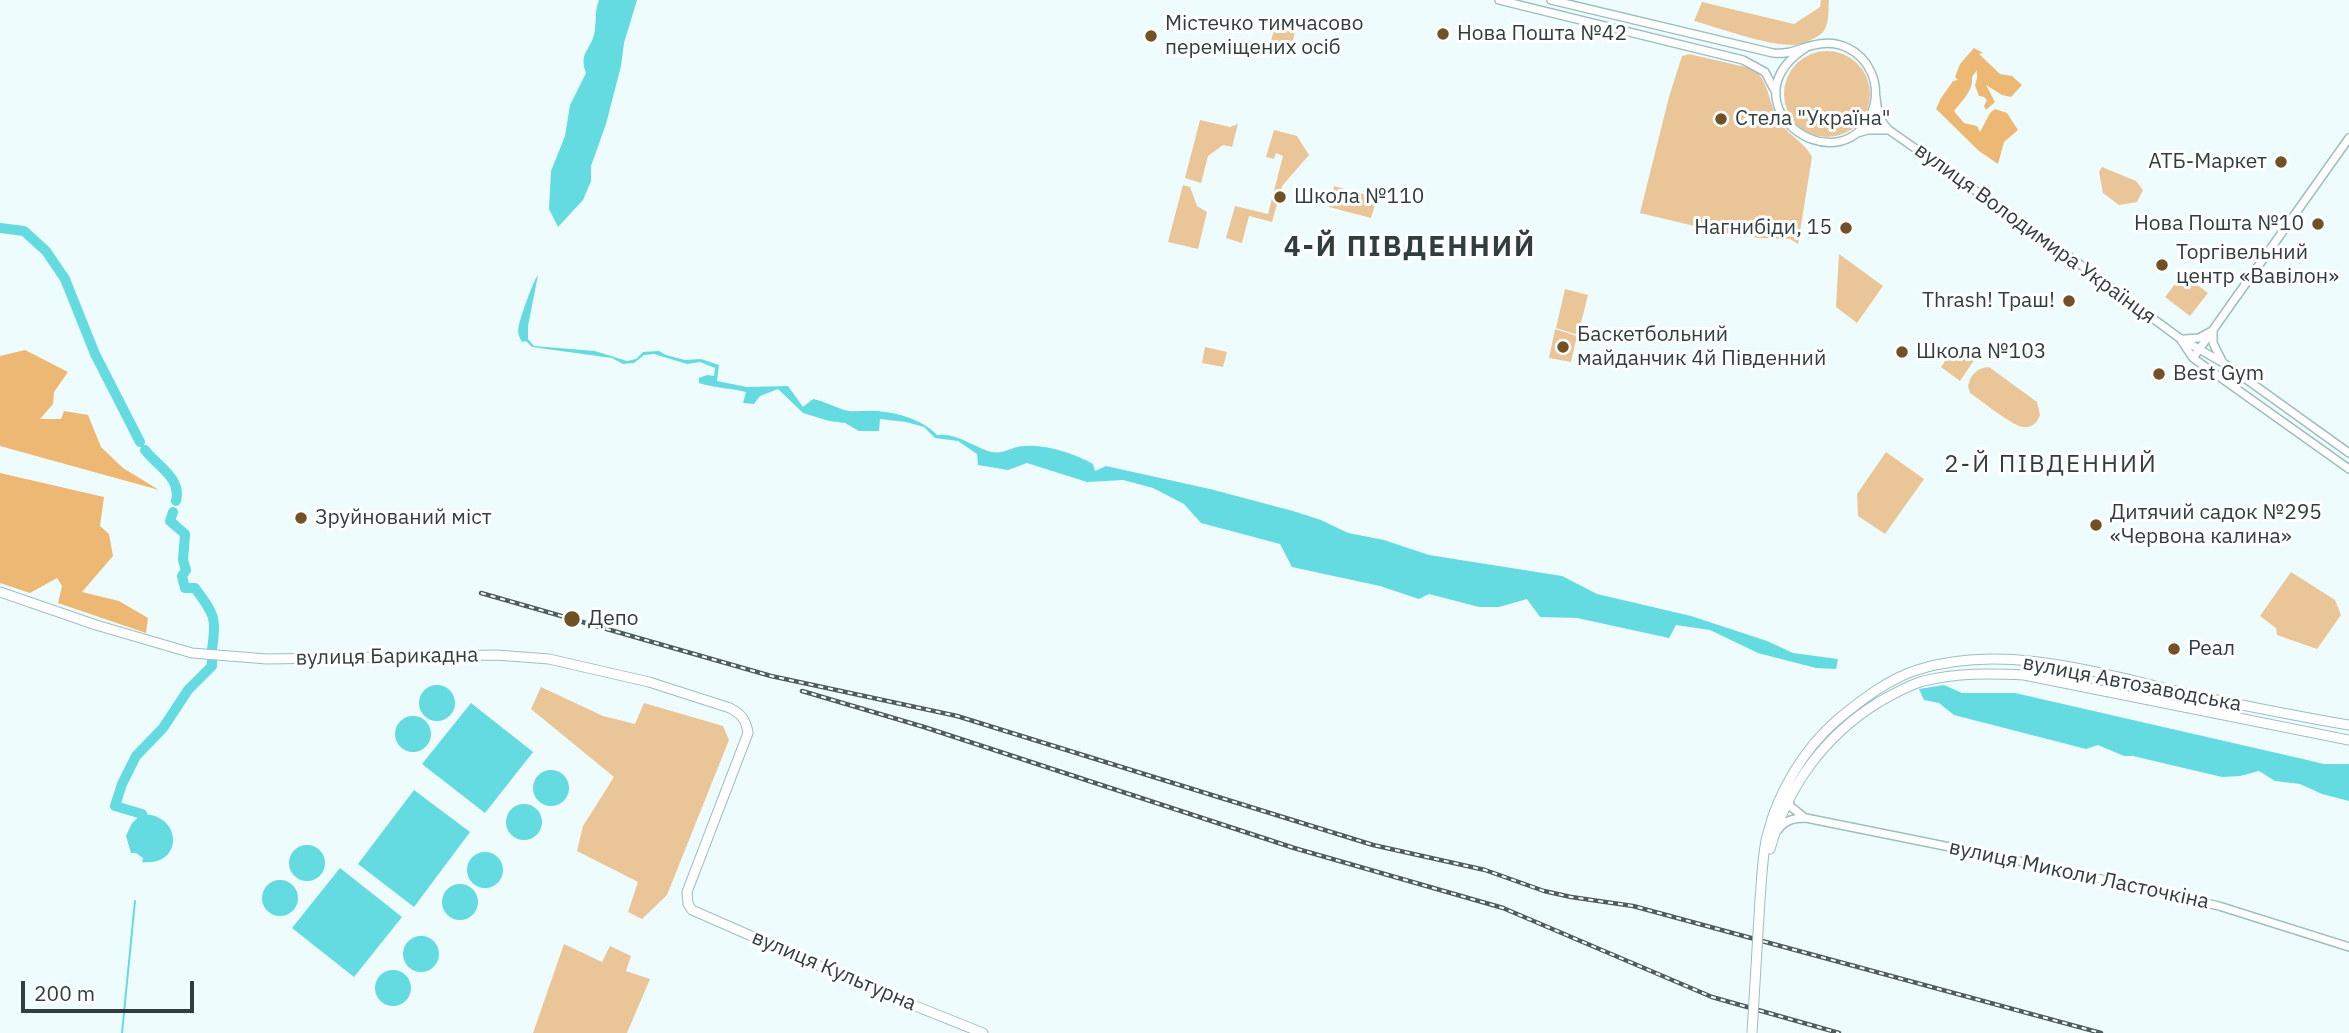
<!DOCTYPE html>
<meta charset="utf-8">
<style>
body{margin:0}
#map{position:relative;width:2349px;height:1033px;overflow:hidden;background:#effcfd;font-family:"IBM Plex Sans",sans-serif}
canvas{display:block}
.scale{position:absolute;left:21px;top:981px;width:173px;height:32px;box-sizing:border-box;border:4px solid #313e3f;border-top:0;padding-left:9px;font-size:21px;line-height:24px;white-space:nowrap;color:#313e3f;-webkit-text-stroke:5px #fff;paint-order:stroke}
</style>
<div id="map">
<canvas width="2349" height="1033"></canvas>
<div class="scale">200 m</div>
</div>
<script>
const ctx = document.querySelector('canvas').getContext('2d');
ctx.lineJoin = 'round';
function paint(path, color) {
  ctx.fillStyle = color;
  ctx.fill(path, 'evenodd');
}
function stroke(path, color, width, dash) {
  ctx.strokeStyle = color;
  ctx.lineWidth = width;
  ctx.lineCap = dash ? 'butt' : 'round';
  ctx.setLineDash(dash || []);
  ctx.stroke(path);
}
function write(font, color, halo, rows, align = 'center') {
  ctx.font = font + ' "IBM Plex Sans",sans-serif';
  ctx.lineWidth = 6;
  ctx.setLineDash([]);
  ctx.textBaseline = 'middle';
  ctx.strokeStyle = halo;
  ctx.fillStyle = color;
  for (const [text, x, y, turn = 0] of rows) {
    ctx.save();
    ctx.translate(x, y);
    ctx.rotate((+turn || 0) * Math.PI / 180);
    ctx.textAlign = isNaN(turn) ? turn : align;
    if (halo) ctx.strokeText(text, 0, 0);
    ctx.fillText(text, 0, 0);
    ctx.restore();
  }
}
const green = new Path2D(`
 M 1821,0 L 1829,0 C 1828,10 1830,23 1823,32 C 1818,38 1802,44 1794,45 C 1764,45 1723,29 1694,21 L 1702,2 L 1794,24 L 1820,7 Z
 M 1277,18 L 1297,22 L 1292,45 L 1271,41 Z
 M1784 94a43 43 0 1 1 86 0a43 43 0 1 1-86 0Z
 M 1689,54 L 1754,69 C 1771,84 1768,106 1781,124 C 1791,137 1804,142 1812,157 L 1798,244 L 1790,239 L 1759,238 L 1711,230 L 1640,213 L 1669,97 L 1682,56 Z
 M 1200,120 L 1230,127 L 1238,124 L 1232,147 L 1223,145 L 1208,156 L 1201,183 L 1185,178 Z
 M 1274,130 L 1297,136 L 1309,155 L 1282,186 L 1272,222 L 1249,216 L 1242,243 L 1226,238 L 1235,206 L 1268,214 L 1283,156 L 1276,153 L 1274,159 L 1266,157 Z
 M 2102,167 L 2136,181 L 2143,190 L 2137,202 L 2119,205 L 2103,193 L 2099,172 Z
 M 1183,185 L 1190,187 L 1197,206 L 1207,212 L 1198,249 L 1168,242 Z
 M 1334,186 L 1377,198 L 1371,218 L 1329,207 Z
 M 1839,254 L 1883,286 L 1857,323 L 1836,307 Z
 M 2183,274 L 2208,293 L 2190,316 L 2165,297 Z
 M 1565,289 L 1588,295 L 1578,335 L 1556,328 Z
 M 1555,329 L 1577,336 L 1571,362 L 1549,358 Z
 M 1956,345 L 1975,359 L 1960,381 L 1941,367 Z
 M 1205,347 L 1227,352 L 1223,367 L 1202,363 Z
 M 1989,367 L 2037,402 L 2040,415 C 2037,423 2032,428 2023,427 C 2012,426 1981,400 1970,393 L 1968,386 C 1971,374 1977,368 1989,367 Z
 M 1886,452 L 1924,479 L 1885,534 L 1858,516 L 1857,494 Z
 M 2291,572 L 2335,600 L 2341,615 L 2317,649 L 2277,635 L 2276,628 L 2260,616 Z
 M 541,687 L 603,716 L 635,724 L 644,703 L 723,726 L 729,740 L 667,895 L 642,919 L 628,912 L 638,882 L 577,851 L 583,826 L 614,777 L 531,709 Z
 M 564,944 L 602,962 L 610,946 L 631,956 L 626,971 L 650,979 L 627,1033 L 533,1033 Z`);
const forest = new Path2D(`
 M 1974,48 L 1983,53 L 1979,54 L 2000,74 L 2012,76 L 2022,85 L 2011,97 L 2002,95 L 1986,85 L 1995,102 L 1986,110 L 1984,106 L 1987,100 L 1984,97 L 1979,96 L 1975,85 L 1977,78 L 1977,70 L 1972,77 C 1974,90 1961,102 1954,111 L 1964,123 L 1977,126 L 1980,132 L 1990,113 L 1995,109 L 2007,113 L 2018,130 L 2004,142 L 1998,164 L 1979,151 L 1936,109 L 1941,98 L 1953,81 L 1958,80 L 1955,77 L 1960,64 Z
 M 25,350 L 68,372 L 54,392 L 53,404 L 40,419 L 61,419 L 64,411 L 88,415 L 101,447 L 123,468 L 159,490 L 0,446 L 0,356 Z
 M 0,473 L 104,497 L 100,526 L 109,534 L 113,556 L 82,592 L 119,601 L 148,618 L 146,633 L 58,603 L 62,586 L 57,578 L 30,593 L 0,583 Z`);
const water = new Path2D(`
 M 599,0 L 637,0 L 624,43 L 621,66 L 606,124 L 591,166 L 591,181 L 583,200 L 558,227 L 549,209 L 551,171 L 565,136 L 570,105 L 586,73 C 579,53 589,52 594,35 C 597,23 594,12 599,0 Z
 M 538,275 L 528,326 L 528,339 L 534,346 L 595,351 L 627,361 L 636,359 L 643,352 L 659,351 L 666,355 L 685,360 L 701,359 L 719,365 L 717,381 L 747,387 L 788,386 L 803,407 L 813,399 C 825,401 837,409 849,411 C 858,412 868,410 877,411 C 898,413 922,419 937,435 C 957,433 970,445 988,451 C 1005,456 1010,446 1025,446 C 1045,444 1076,454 1093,464 L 1095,471 L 1106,466 L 1210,489 L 1293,511 L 1321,520 L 1348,533 L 1384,540 L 1429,555 L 1562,576 L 1597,594 L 1691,616 L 1767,641 L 1793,653 L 1838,659 L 1836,669 L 1816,668 L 1758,653 L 1710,630 L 1676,625 L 1669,638 L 1577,618 L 1540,617 L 1527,599 L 1499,607 L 1479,607 L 1429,594 L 1419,599 L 1380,586 L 1292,567 L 1280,544 L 1201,523 L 1184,504 L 1153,488 L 1123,480 L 1087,482 L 1027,463 L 1008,470 L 978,465 L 977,454 L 958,441 L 935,438 L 924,427 L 906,422 L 880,419 L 879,431 L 859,431 L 845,423 L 829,421 L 803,413 L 778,389 L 760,396 L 754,404 L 743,403 L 746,392 C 730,388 715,388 699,383 L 699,378 L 707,375 L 714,376 L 715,368 L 700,362 L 687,364 L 654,354 L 644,355 L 634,363 L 623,364 L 612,358 L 532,347 L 526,341 L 522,342 C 519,337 517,331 519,325 C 521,316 533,281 538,275 Z
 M 1944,685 L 1962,693 L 2015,693 L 2303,759 L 2324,764 L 2349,764 L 2349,801 L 2322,794 L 2300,784 L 2275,781 L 2259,771 L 2240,776 L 2222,777 L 2133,756 L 2124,756 L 2098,745 L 2086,749 L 1954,715 L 1939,703 L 1924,700 L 1919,689 Z
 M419 703a18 18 0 1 1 36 0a18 18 0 1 1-36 0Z
 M 471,703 L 533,752 L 485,813 L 422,764 Z
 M395 734a18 18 0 1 1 36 0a18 18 0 1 1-36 0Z
 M533 788a18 18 0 1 1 36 0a18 18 0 1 1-36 0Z
 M 414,790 L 470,832 L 414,907 L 358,864 Z
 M506 822a18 18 0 1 1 36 0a18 18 0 1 1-36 0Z
 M 142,814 C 183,814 184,867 142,862 L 143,858 L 136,853 L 131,853 L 126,836 L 132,823 Z
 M289 863a18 18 0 1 1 36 0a18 18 0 1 1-36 0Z
 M467 870a18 18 0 1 1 36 0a18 18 0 1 1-36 0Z
 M 340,868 L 402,917 L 354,977 L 292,928 Z
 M262 898a18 18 0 1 1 36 0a18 18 0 1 1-36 0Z
 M442 902a18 18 0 1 1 36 0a18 18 0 1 1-36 0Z
 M403 954a18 18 0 1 1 36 0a18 18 0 1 1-36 0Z
 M375 988a18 18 0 1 1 36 0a18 18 0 1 1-36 0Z`);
const stream = new Path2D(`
 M 122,1033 L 135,901`);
const river = new Path2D(`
 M 0,228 L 24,231 L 46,251 L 65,279 L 95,354 L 140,442
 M 145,450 C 157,466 182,478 176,501
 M 173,512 L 170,521 L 185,534 L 183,560 L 186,570 L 182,576 L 185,588 L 195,588 C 214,614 217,617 212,649
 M 142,814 L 115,806 L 122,784 L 136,756 L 163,728 L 188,690 L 212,666 L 212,659`);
const tertiary = new Path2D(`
 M 1499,0 L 1743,60 L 1765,72 L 1776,93
 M 1551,0 L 1773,53 C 1790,55 1799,48 1814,45 C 1838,39 1861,50 1871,72 C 1877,85 1877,101 1871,114 C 1836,188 1721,101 1807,47
 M 1876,97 C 1877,110 1879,121 1889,130 L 2070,257 L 2178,337 L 2225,364 L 2349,453
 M 1857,133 L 1868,130 L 1889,130
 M 2213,330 L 2213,343 L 2222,361
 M 2185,339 L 2199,338 L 2210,332
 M 2181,340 L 2193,358 L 2349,469
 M 2193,358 L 2349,138
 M 1789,799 L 1790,806 L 1805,818
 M 1778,830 C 1785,820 1794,818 1806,818 L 2044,866 L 2219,906 L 2349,947`);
const primary = new Path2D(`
 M 0,592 L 96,625 L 192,653 L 267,659 L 496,655 L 549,659 L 649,682 L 730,708 C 741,714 746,719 748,733 L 687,892 L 688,904 L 692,910 L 863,985 L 983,1033
 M 1770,849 C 1787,787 1824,736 1879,702 C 1893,694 1907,686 1923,681 C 1957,673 1989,673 2024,675 L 2349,740
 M 1760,899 C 1762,878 1762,857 1767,836 C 1778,792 1803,750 1837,720 C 1860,701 1888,679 1917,670 C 2005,642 2102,674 2188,694 C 2242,705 2295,716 2349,725`);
const rail = new Path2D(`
 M 481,593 L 771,676 L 957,716 L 1373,845 L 1485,870 L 1544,891 L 1571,897 L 1633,906 L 2101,1033
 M 802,691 L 924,727 L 1294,848 L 1503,908 L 1712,997 L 1839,1033`);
const primaryBridge = new Path2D(`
 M 1752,1033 L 1760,899`);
const markers = [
 [1443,34,7,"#715227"],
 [1151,36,7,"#715227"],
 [1721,119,7,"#715227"],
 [2281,162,7,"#715227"],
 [1280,197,7,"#715227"],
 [2318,224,7,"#715227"],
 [1846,228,7,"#715227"],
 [2162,265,7,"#715227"],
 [2069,301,7,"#715227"],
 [1563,347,7,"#715227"],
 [1902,352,7,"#715227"],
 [2159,374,7,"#715227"],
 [301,518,7,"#715227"],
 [2096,525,7,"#715227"],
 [572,619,9,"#715227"],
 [2174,649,7,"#715227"]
];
const poiNames = [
 ["Містечко тимчасово",1165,24],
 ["переміщених осіб",1165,48],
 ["Нова Пошта №42",1457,34],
 ["Стела \"Україна\"",1735,119],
 ["АТБ-Маркет",2267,162,"right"],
 ["Школа №110",1294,197],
 ["Нова Пошта №10",2304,224,"right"],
 ["Нагнибіди, 15",1832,228,"right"],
 ["Торгівельний",2176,253],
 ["центр «Вавілон»",2176,277],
 ["Thrash! Траш!",2055,301,"right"],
 ["Баскетбольний",1577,335],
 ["майданчик 4й Південний",1577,359],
 ["Школа №103",1916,352],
 ["Best Gym",2173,374],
 ["Дитячий садок №295",2110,513],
 ["«Червона калина»",2110,537],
 ["Зруйнований міст",315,518],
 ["Депо",588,619],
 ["Реал",2188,649]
];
const streetNames = [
 ["вулиця Володимира Українця",2035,234,36],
 ["вулиця Барикадна",387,657,-1],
 ["вулиця Автозаводська",2132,684,11],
 ["вулиця Миколи Ласточкіна",2079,875,12],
 ["вулиця Культурна",834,971,23]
];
const quarterNames = [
 ["2-Й ПІВДЕННИЙ",2051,465]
];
const districtNames = [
 ["4-Й ПІВДЕННИЙ",1410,248]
];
paint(green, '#eac597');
paint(forest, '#edb873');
paint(water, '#64dae1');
stroke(stream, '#64dae1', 2);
stroke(river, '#64dae1', 10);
stroke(tertiary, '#9ebec0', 10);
stroke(primary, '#9ebec0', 11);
stroke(tertiary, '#fff', 7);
stroke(primary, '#fff', 9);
stroke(rail, '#4f5c5d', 4.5);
stroke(rail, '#fff', 2, [5]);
stroke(primaryBridge, '#9ebec0', 11, []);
stroke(primaryBridge, '#fff', 9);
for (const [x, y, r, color] of markers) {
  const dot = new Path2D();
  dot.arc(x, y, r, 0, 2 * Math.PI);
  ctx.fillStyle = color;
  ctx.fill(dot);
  stroke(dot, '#fff', 2.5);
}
write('21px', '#313e3f', '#fff', poiNames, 'left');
write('21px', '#313e3f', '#fff', streetNames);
ctx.letterSpacing = '2px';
write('24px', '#313e3f', '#fff', quarterNames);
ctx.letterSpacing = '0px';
ctx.letterSpacing = '2px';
write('bold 28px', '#313e3f', '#fff', districtNames);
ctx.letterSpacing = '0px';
</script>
